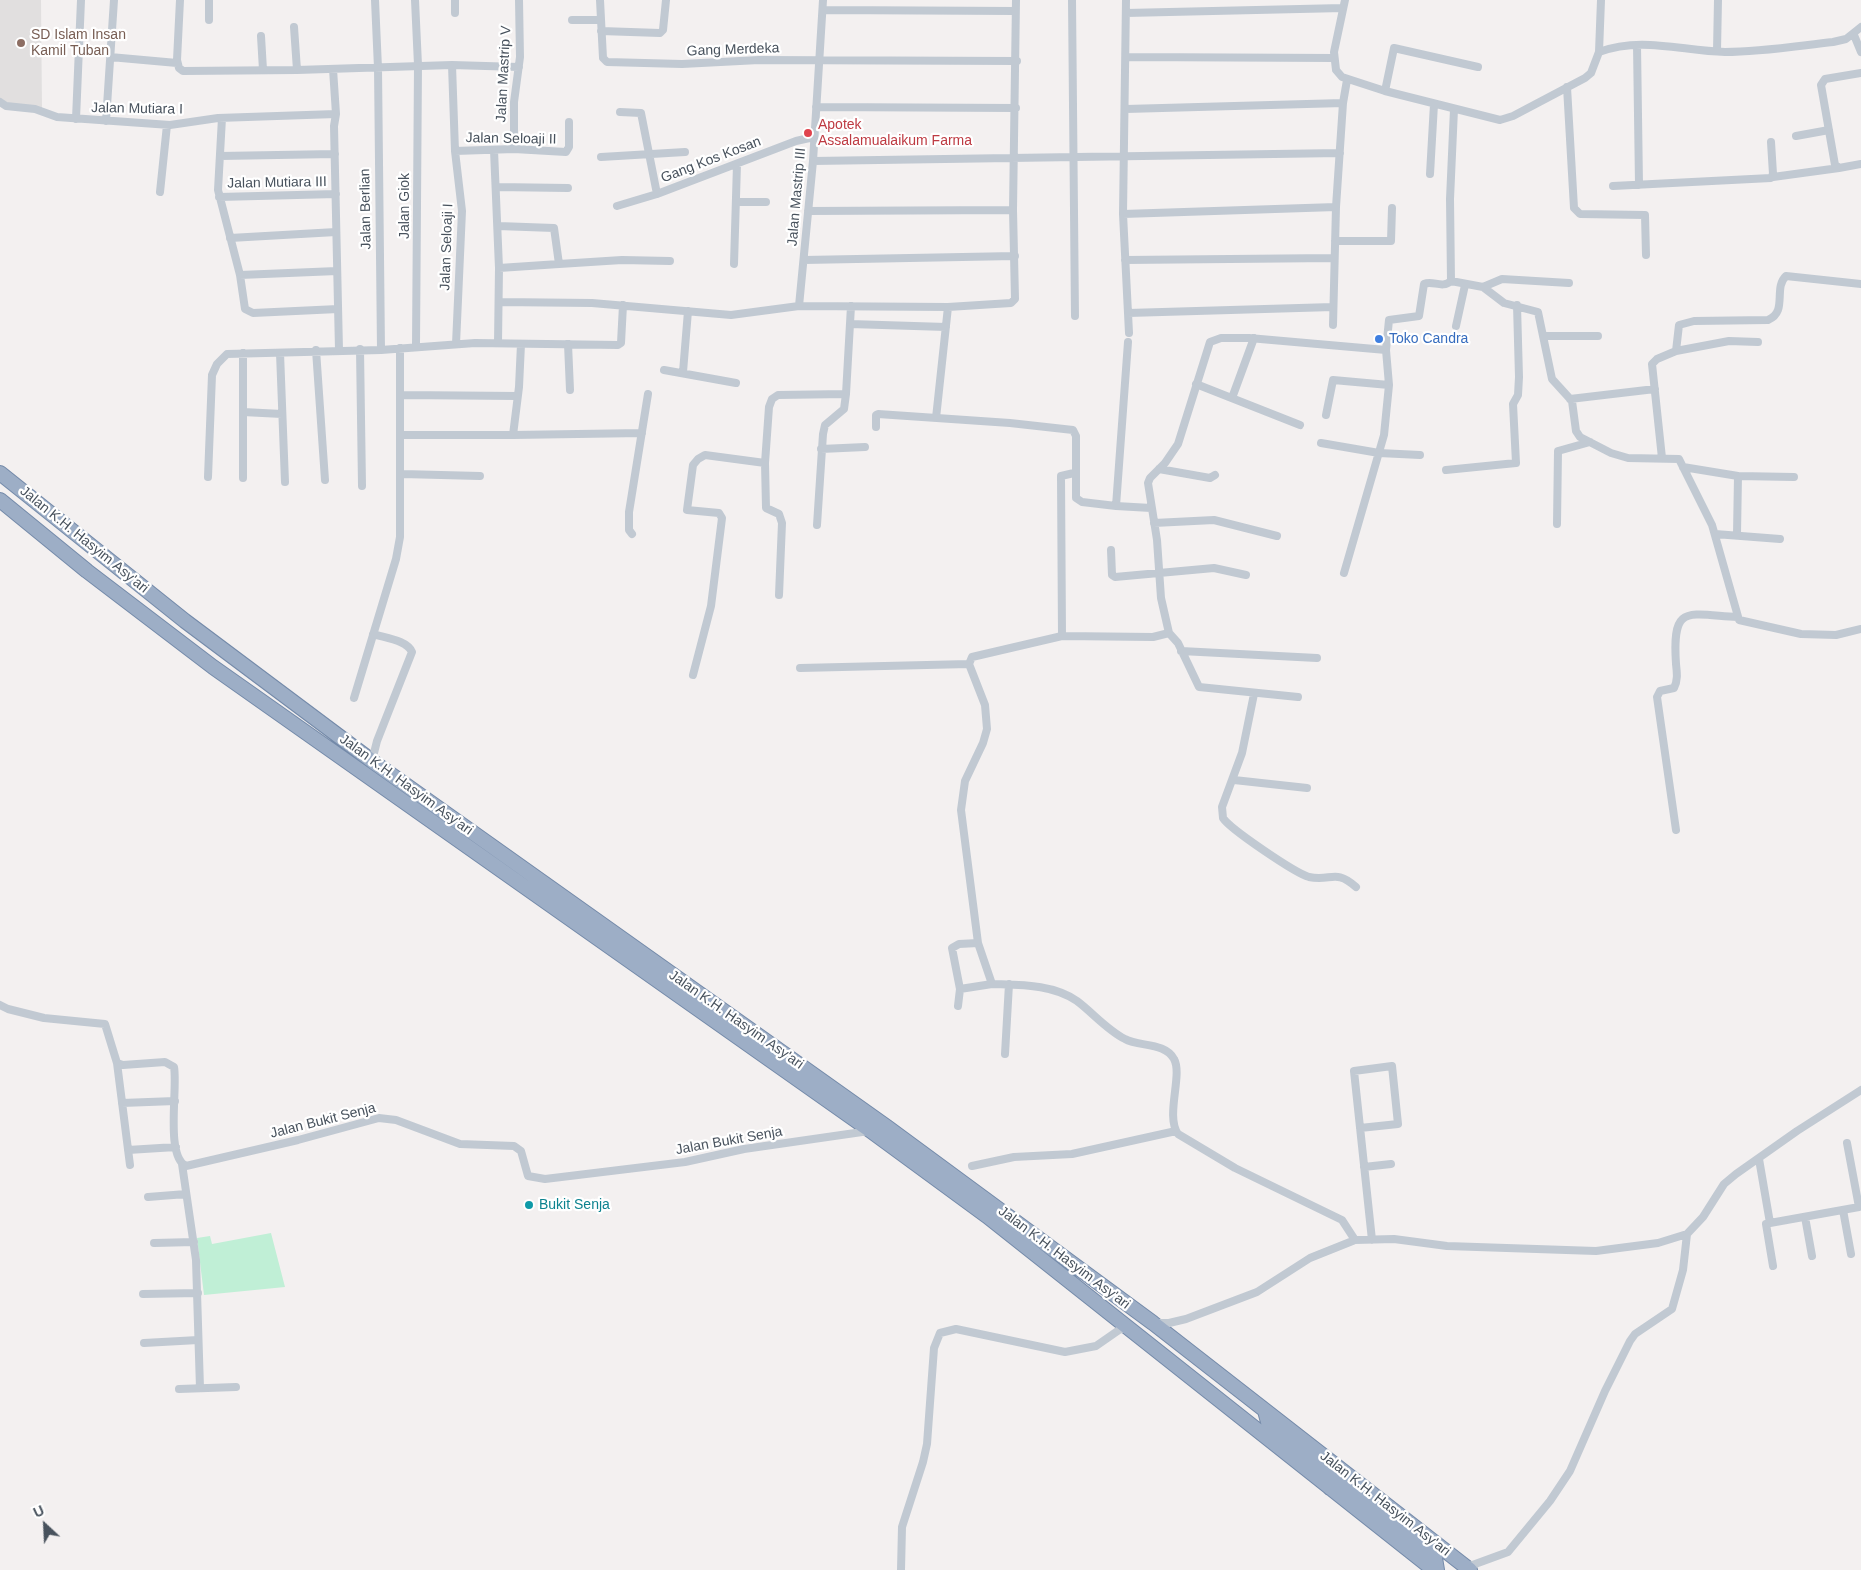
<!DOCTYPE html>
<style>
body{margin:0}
#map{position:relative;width:1861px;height:1570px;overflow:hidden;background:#f3f0f0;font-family:Arial,sans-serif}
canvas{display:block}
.north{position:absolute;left:20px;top:1500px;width:50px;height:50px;-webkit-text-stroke:4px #fff;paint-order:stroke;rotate:335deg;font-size:14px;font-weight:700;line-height:20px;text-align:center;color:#48525d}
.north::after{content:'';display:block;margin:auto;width:18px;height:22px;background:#48525d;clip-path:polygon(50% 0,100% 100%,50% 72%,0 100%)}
</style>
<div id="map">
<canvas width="1861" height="1570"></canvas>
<div class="north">U</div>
</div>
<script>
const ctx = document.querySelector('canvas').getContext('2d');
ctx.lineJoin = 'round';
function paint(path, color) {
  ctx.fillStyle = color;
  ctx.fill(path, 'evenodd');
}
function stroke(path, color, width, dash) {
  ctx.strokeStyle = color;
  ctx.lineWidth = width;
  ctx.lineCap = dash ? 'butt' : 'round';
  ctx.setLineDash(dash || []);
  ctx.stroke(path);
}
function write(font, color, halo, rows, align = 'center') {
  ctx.font = font + ' Arial,sans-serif';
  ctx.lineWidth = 4.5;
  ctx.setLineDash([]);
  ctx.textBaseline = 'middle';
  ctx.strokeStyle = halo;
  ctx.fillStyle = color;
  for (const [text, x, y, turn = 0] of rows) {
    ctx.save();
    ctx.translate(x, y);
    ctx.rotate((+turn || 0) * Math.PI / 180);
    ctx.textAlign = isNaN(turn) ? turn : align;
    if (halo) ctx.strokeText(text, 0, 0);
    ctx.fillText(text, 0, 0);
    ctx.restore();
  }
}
const education = new Path2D(`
 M 0,0 L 41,0 L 42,108 L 0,104 Z`);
const green = new Path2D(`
 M 271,1233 L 285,1287 L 204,1295 L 197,1238 L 210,1236 L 212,1244 Z`);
const minor = new Path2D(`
 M 180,0 L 177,60 L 179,68 L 183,71 L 297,70 L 452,65 L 455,151 L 462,211 L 456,344
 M 375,0 L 378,68 L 381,350
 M 415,0 L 418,65 L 416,346
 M 455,0 L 455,13
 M 600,0 L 603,58 L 607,62 L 682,64 L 759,60 L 1017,61
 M 1072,0 L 1075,316
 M 1126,0 L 1123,214 L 1129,333
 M 1345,0 L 1334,52 L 1336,70 L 1342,77 L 1385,91 L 1500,120 L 1513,116 L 1585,78 L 1591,73 L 1599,52 C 1641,36 1682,51 1725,52 C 1761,52 1797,46 1833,42 L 1846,39 L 1861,27
 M 823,10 L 1015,11
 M 1126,13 L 1343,8
 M 209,20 L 209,0
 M 572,20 L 599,20
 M 294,27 L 297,70
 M 601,31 L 660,33 L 663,30 L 666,0
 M 1854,35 L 1861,52
 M 261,36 L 263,70
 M 1637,45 L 1639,185
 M 1717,51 L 1718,0
 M 1599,52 L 1601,0
 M 110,57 L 177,63
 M 1126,57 L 1334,58
 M 452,65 L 519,67
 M 333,69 L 336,114 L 334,126 L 339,350
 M 1861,73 L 1825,79 L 1821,85 L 1835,165 L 1839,168 L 1861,164
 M 1567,87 L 1574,208 L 1580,214 L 1645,215 L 1646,255
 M 1385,91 L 1394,48 L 1478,67
 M 0,102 L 6,106 L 35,109 L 57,117 L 170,125 L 218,118 L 336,114
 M 816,107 L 1016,108
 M 1126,109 L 1343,103
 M 1454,109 L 1450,199 L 1451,281 L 1483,287 L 1504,303 L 1538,312 L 1552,379 L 1572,401 L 1576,431 L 1580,437 L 1611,453 L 1628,458 L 1679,459 L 1712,525 L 1739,620 L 1801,634 L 1836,635 L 1861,629
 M 620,112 L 641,113 L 657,194
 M 222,118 L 218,190 L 240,275 L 245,309 L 253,313 L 338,309
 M 76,119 L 81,0
 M 106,121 L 114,0
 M 1796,136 L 1829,130
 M 514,149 L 514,102 L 520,57 L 519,0
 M 494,150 L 499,268 L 498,343
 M 455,151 L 514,149 L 566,152 L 569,147 L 569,122
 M 220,156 L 335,154
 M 601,157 L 685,152
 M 813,161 L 1340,153
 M 1430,174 L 1434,104
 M 1773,177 L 1839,168
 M 1613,186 L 1771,178 L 1773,174 L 1771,142
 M 496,187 L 568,188
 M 160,192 L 167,125
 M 219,197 L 336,194
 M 736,202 L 766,202
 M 617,206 L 657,194 L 796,141 L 814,137
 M 808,211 L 1013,210
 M 1123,214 L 1336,207
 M 498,226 L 554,228 L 559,264 L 622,260 L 670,261
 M 230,238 L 336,232
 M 1335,241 L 1391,241 L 1392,208
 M 804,260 L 1015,256
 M 1125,260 L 1334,258
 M 734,264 L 737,164
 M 499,268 L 559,264
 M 240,275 L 337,271
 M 1483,287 L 1502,279 L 1569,283
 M 499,302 L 592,303 L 731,315 L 799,306 L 948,307 L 1011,303 L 1015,299 L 1013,210 L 1016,0
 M 799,306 L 813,161 L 823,0
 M 1128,313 L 1333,307
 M 850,324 L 946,327
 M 1333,325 L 1336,207 L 1343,103 L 1347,80
 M 1456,326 L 1465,285
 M 1544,336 L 1598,336
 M 1128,342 L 1116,506 L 1151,508
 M 568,344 L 570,390
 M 360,349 L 362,486
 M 316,350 L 325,480
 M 1676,351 L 1729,341 L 1758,342
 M 280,353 L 285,482
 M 664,370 L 736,383
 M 683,372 L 688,311
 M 1196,384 L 1300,425
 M 401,395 L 517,396
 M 1232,398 L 1254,338
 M 1570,399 L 1655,389
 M 243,412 L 282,414
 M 1326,415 L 1333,380 L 1389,385
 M 936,418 L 948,307
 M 876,427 L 876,415 L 878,414 L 1010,423 L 1073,430 L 1076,436 L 1076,498 L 1082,502 L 1116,506
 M 401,435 L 513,435 L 519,387 L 521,344
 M 513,435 L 642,433
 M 1321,443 L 1379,453 L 1420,455
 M 821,449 L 865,447
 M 1662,458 L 1652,364 L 1657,359 L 1676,351 L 1679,325 L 1694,321 L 1768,320 C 1788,312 1773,288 1786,276 L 1861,284
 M 765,463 L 766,508 L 779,514 L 782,523 L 779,595
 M 1683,467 L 1738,476 L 1737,534
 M 1159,469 L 1210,478 L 1215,475
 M 1446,470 L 1516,463 L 1513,404 L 1518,395 L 1519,377 L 1517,305
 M 402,474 L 480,476
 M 1738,476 L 1794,477
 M 208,477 L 212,375 L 217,364 L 227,354 L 381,350 L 475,343 L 618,345 L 621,343 L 623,305
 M 243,478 L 243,353
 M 1154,523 L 1214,520 L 1277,536
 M 1557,524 L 1558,451 L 1590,442
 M 817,525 L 823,434 L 825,425 L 844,409 L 846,394
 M 632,534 L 629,530 L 629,512 L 648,394
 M 1715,534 L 1780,539
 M 1111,550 L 1112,575 L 1115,577 L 1214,568 L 1246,575
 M 1344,573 L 1384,435 L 1389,385 L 1386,350
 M 1169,633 L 1178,643 L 1199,687 L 1298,697
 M 1062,636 L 1061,476 L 1074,473
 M 1181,651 L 1317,658
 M 800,668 L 969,664
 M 693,675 L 711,606 L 722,518 L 719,513 L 687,510 L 693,465 L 698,459 L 705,455 L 765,463 L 769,407 L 772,399 L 778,395 L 846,394 L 851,306
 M 1254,694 L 1242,753 L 1222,807 L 1223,818 C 1230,829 1295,873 1309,877 C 1331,882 1335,868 1356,887
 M 354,698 L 396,559 L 400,537 L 400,348
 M 372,761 L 377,741 L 412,652 C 407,640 385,638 373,634
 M 1234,780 L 1307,788
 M 1676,830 L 1657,697 L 1660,691 L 1674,688 C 1678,680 1677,673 1676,664 C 1672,604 1686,614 1737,617
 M 960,989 L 992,984
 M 0,1005 L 8,1009 L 44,1018 L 105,1024 L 117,1063 L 130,1165
 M 958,1006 L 960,989 L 952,948 L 959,944 L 978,943
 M 1005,1054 L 1009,984
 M 117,1063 L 123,1065 L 165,1062 L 174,1067 C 178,1088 165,1156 186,1166 L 298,1140 L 379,1118 L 396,1120 L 460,1144 L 514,1146 L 521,1151 L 528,1176 L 545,1179 L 685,1162 L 744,1149 L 869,1131
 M 122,1103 L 175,1101
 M 1360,1128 L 1398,1124 L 1392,1066 L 1354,1071 L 1372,1240
 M 128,1150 L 176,1147
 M 1759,1159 L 1770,1223 L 1859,1207 L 1847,1143
 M 182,1164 L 196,1260 L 200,1388
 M 972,1166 L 1014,1157 L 1072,1154 L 1176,1131
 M 1364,1167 L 1391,1164
 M 148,1197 L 186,1194
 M 1843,1210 L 1851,1254
 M 1805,1217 L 1812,1256
 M 1770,1223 L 1766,1224 L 1773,1266
 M 1355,1240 L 1342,1220 L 1235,1168 L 1178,1134 C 1165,1116 1183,1075 1174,1059 C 1165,1042 1139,1047 1125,1039 C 1107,1030 1093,1013 1077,1001 C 1053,984 1020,985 992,984 L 978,943 L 961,810 L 965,781 L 983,743 L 987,729 L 985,705 L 969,664 L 972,657 L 1062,636 L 1153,637 L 1169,633 L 1161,598 L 1157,540 L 1148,483 L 1150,478 L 1165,463 L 1178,444 L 1210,342 L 1221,338 L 1249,338 L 1386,350 L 1389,320 L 1419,316 L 1424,284 C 1433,280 1442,289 1451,281
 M 154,1243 L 194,1242
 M 143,1294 L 198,1293
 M 1155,1323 L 1169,1323 L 1186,1319 L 1257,1292 L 1310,1258 L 1355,1240 L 1394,1239 L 1447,1246 L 1596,1251 L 1658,1243 L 1687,1234 L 1703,1217 L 1724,1184 L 1736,1174 L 1797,1131 L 1861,1090
 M 144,1343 L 198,1340
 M 179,1389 L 236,1387
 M 1467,1567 L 1508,1552 L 1550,1501 L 1570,1471 L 1605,1391 L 1630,1341 L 1635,1334 L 1672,1309 L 1683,1270 L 1687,1234
 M 901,1570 L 902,1527 L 923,1462 L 927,1444 L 934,1348 L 940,1333 L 956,1329 L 1065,1352 L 1096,1346 L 1119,1330 L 1127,1327`);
const trunk = new Path2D(`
 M 0,473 L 185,621 L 372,761 L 887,1127 L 1153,1323 L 1470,1570
 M 0,500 L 87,571 L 213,667 L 871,1131 L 987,1216 L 1434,1570
 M 1265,1411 L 1268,1422 L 1274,1431 L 1341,1483 L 1338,1489 L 1330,1488
 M 1364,1488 L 1355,1484 L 1352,1490 L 1430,1552 L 1435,1558 L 1437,1570`);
const markers = [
 [21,43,5,"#8d6e63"],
 [808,133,5,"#e0444e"],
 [1379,339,5,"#3f7fe0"],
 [529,1205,5,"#0f9aa8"]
];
const educationNames = [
 ["SD Islam Insan",31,35],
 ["Kamil Tuban",31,51]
];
const streetNames = [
 ["Gang Merdeka",733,50,-2],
 ["Jalan Mastrip V",504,74,-87],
 ["Jalan Mutiara I",137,109,1],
 ["Jalan Seloaji II",511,139,1],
 ["Gang Kos Kosan",711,160,-21],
 ["Jalan Mutiara III",277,183,-1],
 ["Jalan Mastrip III",797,197,-85],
 ["Jalan Giok",405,206,-90],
 ["Jalan Berlian",366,209,-91],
 ["Jalan Seloaji I",447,247,-88],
 ["Jalan K.H. Hasyim Asy'ari",84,540,39],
 ["Jalan K.H. Hasyim Asy'ari",406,785,36],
 ["Jalan K.H. Hasyim Asy'ari",736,1020,35],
 ["Jalan Bukit Senja",323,1121,-14],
 ["Jalan Bukit Senja",729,1141,-10],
 ["Jalan K.H. Hasyim Asy'ari",1064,1258,37],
 ["Jalan K.H. Hasyim Asy'ari",1385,1504,38]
];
const healthNames = [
 ["Apotek",818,125],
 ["Assalamualaikum Farma",818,141]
];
const shopNames = [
 ["Toko Candra",1389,339]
];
const cultureNames = [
 ["Bukit Senja",539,1205]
];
paint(education, '#e1dfdf');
paint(green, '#c0efd6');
stroke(trunk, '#748aa9', 16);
stroke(minor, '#c1c9d2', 8);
stroke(trunk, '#9daec6', 14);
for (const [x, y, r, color] of markers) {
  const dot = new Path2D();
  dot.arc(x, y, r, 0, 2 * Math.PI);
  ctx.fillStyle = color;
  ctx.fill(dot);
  stroke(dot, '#fff', 2);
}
write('14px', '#785e54', '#fff', educationNames, 'left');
write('14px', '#48525d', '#fff', streetNames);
write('14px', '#be3a42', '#fff', healthNames, 'left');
write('14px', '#366cbe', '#fff', shopNames, 'left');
write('14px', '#0d838f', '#fff', cultureNames, 'left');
</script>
